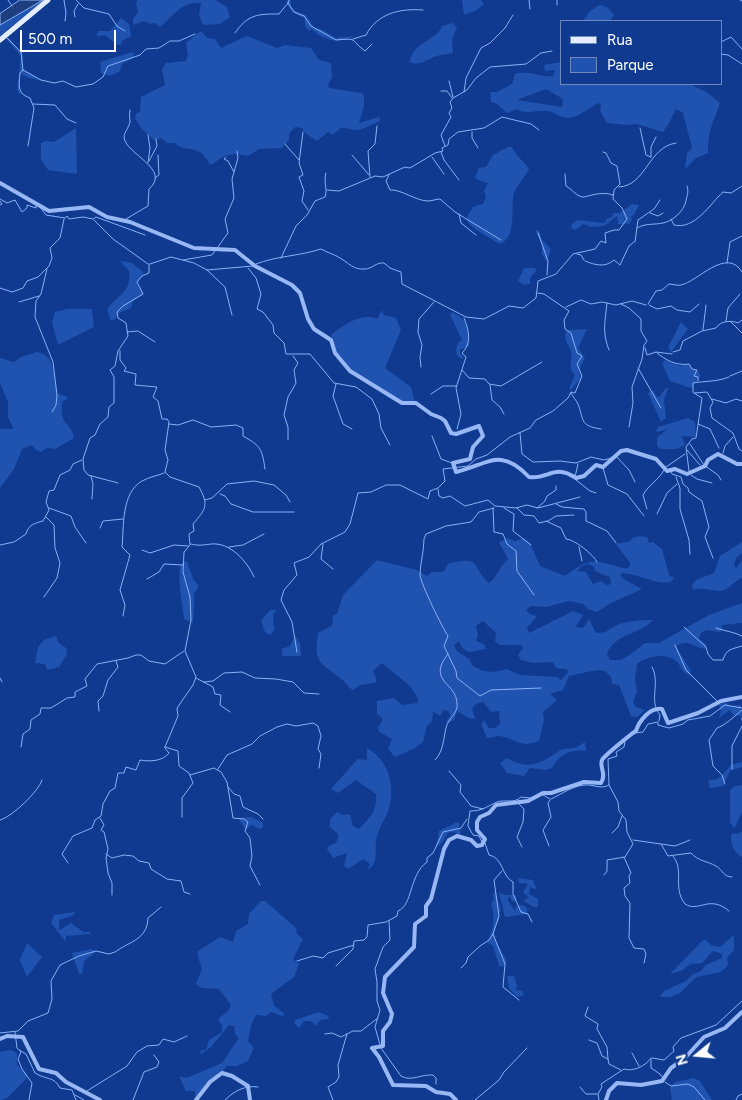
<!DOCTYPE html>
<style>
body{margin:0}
#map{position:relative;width:742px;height:1100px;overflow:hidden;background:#0f3a8f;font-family:Figtree,sans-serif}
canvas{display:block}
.legend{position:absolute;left:560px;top:20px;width:162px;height:65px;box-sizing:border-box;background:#0f3a8f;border:1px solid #6f89bc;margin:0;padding:6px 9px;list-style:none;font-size:15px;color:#fff}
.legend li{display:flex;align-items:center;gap:10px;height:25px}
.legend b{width:25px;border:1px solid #6f89bc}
.north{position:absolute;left:672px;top:1030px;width:50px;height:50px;-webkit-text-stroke:4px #0f3a8f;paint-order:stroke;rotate:253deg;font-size:14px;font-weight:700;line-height:20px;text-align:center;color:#fff}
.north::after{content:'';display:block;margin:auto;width:18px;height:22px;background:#fff;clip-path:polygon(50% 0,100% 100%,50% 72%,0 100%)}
.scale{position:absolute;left:20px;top:30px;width:96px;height:22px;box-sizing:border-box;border:2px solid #fff;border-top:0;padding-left:6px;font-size:15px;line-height:18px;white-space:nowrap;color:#fff;-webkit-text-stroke:4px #0f3a8f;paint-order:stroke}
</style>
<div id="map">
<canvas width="742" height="1100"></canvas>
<ul class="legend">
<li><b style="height:6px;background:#e4ecff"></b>Rua</li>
<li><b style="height:14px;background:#2052af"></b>Parque</li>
</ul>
<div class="north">N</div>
<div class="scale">500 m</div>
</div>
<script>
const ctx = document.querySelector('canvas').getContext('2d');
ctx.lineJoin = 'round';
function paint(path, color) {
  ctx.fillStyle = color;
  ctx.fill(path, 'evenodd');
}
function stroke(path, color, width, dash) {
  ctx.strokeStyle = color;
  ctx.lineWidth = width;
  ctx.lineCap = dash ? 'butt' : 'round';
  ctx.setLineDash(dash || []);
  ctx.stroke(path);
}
const green = new Path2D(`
 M 43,0 L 48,0 L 9,28 L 0,38 L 0,25 Z
 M 137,0 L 215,0 L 227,7 L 230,17 L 220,24 L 203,25 L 199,15 L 201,3 C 183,0 172,17 160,27 L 155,23 L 150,24 L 144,21 L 133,25 L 133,19 L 138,12 L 136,3 Z
 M 291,0 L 291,6 L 295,11 L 306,15 L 314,28 L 321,29 L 336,38 L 354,36 C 340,44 323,41 312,29 L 309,31 L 305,26 L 305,18 C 295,15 290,11 286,1 Z
 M 462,0 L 481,0 L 484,4 L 475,11 L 464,15 Z
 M 600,5 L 607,7 L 614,15 L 610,21 L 583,21 L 591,10 Z
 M 121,18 L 129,24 L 131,36 L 122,41 L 121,45 L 117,45 L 105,35 L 96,36 L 99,31 L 110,31 Z
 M 452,23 L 457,27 L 452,40 L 453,53 C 447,55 442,54 437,56 C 429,58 420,67 410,62 C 411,43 439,39 442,26 Z
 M 199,32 L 202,32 L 207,38 L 215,39 L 221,48 L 247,36 L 277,48 L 285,45 L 311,48 L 319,60 L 331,63 L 332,77 L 328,85 L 329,88 L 361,93 L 364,95 L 364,106 L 359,123 L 379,117 L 380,121 C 373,124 365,129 357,130 C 343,130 346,122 333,135 L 328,132 L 317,141 L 305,133 L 302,128 L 295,127 L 289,134 L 289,140 L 282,148 L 259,149 L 248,156 C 229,153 228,153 211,165 C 206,161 206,155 198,151 C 191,148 179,149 175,143 L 167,143 L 161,138 L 154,140 L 141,128 L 135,118 L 136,114 L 140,112 L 141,97 L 165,85 L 162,70 L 166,63 L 186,61 L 188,55 L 186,43 Z
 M 8,37 L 23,54 L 23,69 L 42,81 L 26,77 L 20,73 L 20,91 L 26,97 L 19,93 L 17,89 L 21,56 L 7,40 Z
 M 132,52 L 134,53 L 133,58 L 122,64 L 120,71 L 110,76 L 101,73 L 100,62 Z
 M 561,62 L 561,84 L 690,84 L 708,93 L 720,103 C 713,124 708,129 708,153 L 696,158 L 685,169 L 687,153 L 692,148 L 683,113 L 676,109 L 668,125 L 663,132 L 637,124 L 627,125 L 607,123 L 600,111 L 601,105 L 598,103 C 591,107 582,114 574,117 C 563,121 557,113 548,111 C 538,110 526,115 517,109 L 507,113 L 497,104 L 491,102 L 490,92 L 497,92 L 512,84 L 515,74 C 528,69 539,78 553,76 L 555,70 L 545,71 L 544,65 ZM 546,89 L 563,99 L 562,107 L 517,100 Z
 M 76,128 L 77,174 L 48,170 L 41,159 L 41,143 L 46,141 L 54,142 Z
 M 508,147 L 512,147 C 516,156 524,161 529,169 C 525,177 517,185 514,193 C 510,206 518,237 500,244 C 492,239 472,229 468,222 C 465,217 471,211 473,207 L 483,204 L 486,197 L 484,191 L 488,183 L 478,180 L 475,177 L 479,168 L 486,167 L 493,155 Z
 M 632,204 L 639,205 L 634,215 L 631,216 L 632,220 L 629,224 L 618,224 L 617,216 L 604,226 L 592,227 L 583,224 L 575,230 L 571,228 L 572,224 L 577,220 L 605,223 L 606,219 L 612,217 L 613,213 L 620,213 Z
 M 535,230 L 539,230 L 542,240 L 551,249 L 547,262 L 542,255 L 542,245 Z
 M 120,261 L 132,263 L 144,273 L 137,284 L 144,294 L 133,301 L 131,308 L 119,313 L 114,320 L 111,321 L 107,309 C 118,295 132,292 129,271 Z
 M 524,268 L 535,268 L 536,271 L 530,278 L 530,284 L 524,285 L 518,281 Z
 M 67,309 L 92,309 L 94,327 L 58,345 L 52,322 L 55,312 Z
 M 382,310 L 384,315 L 396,318 L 401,330 L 385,368 L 411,387 L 415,403 L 407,404 C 384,391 327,366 332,334 C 344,325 361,312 377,319 Z
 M 452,312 C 467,319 471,330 469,346 L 460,350 L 460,354 L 464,356 L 461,359 C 455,355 455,348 459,342 L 462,340 L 450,315 Z
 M 681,322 L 688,329 L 671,352 L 668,347 Z
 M 587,329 L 578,348 L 585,358 C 581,366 578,369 581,378 L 571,390 L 569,389 L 575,374 C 567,369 573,360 571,352 C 569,343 562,340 567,330 Z
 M 37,352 C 56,355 54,377 57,393 L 67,397 L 67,399 L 62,402 C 59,427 72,422 74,438 L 55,449 L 47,448 L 41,452 L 36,450 L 32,445 L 22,449 L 14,469 L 0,488 L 0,429 L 12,429 L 13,427 L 8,417 L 8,402 L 0,383 L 0,358 L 14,362 L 21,357 Z
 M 665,360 L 680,366 L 688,364 L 692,369 L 698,371 L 701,376 L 691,388 L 670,381 L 662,363 Z
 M 666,388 L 668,388 L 664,400 L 666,418 L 661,422 L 648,393 L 653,390 L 657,397 L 659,397 Z
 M 688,418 L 695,422 L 696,437 L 682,436 L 685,445 L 676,449 L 660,449 L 657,446 L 657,438 L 667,429 L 658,432 L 656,431 L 658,427 Z
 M 639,536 L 647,537 L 649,543 L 653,542 L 662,549 L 669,575 L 674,578 L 671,582 C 656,585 639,574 622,573 L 620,575 L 625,580 L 642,589 L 609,604 L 597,612 L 588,609 L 583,604 L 569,601 L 546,607 L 531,606 L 526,610 L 530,614 L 537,616 L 527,628 L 529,633 L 573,611 L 583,615 L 576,627 L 583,628 L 589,619 L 596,633 L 606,632 C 618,621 638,620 653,620 C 638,636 615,633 607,654 L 610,660 L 620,660 L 628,656 L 645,643 L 659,643 L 709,615 L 742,603 L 742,623 L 721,625 L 723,629 L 720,632 L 706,630 L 701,633 L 699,639 L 706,644 L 706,649 C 693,648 690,638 676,646 L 691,671 L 690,675 C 682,674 682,667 677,662 C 668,652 646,656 637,664 L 635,680 L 637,692 L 633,702 L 636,707 L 645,710 L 637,717 L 631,716 L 619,685 L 612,684 L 611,677 L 605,671 L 597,670 L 569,676 L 563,690 L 550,694 L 557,700 L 543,712 L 544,720 L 539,741 C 518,749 516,738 499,736 C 495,736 492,738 487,738 L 481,724 L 484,720 L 489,728 L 495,728 L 500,724 L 499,711 L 491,712 L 483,702 L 476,704 L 472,709 L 475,718 L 471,719 L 457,711 L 454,720 L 448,723 L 446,721 L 451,716 L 448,711 L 444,710 L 440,716 L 433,711 L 432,721 L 427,726 L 423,742 L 415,748 L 395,757 L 388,749 L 392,739 L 379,732 L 378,728 L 383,719 L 377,714 L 377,701 L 394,698 L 402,705 L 417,703 L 418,699 L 411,687 L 382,663 L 373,671 L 377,680 L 375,683 L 360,685 L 353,690 C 347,687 346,682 341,679 C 321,662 313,664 318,633 L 332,626 L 333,615 L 337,614 L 343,595 L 377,560 L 417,570 L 427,576 L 432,572 L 443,572 L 449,563 C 483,556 470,566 489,583 C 497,578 499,567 508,559 L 499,542 L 508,538 L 515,541 L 524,538 L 530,543 L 540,566 L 565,576 C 584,562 588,558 613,565 C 619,567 623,569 629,568 L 630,563 L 616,544 L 631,541 L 632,538 ZM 588,564 L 593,566 L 596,572 L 610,577 L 611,584 L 607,585 L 601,581 L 593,584 L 586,572 L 577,571 L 582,566 ZM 483,621 L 496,633 L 495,641 L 500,645 L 521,645 L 523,648 L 518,655 L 521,660 L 533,663 L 553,662 L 556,668 L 567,669 L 568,672 L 561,680 L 557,677 L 520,675 L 507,669 L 493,672 L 483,671 L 473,666 L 469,659 L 457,651 L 454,645 L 459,641 L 462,648 L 469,652 L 486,649 L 484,644 L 476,641 L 478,635 L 476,626 Z
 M 742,542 L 742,553 L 736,558 L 734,565 L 736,568 L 742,561 L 742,578 C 734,581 730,589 721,591 C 712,592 701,586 693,590 L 692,585 L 696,580 L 714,573 L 720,556 Z
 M 185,561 L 187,562 L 193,579 L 199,586 L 194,594 C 195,605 193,613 193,623 L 184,619 C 182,601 178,584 180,565 Z
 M 270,610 L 277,610 L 273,614 L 274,630 L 270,635 L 265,632 L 261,621 Z
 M 56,636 L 58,642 L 66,648 L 67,654 L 59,667 L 47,670 L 45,664 L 35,663 L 38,647 L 44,640 Z
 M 295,636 L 300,643 L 301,656 L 282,656 L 282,649 L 290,646 Z
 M 727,703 L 730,706 L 741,705 L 742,716 L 733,715 L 730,710 L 719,718 L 721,712 L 719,704 Z
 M 585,742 L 586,751 C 572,749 559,754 552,768 L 546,770 L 530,768 L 524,776 L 507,773 L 500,763 L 507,758 C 529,771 541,763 559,751 C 563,748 569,749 574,748 C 578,747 581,744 585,742 Z
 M 367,748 C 391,761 398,794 385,818 C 382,824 379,829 377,836 C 373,848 381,863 367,870 L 370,864 L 363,859 L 348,869 L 344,866 L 347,853 L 333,858 L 327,849 L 329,846 L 336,843 L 339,835 L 330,827 L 330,819 L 337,812 L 342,815 L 350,814 L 353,826 L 359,829 C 371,816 377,812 376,794 L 356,780 L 338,793 L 331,789 L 355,762 L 358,759 L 367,760 Z
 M 742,762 L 742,767 L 730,771 L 723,786 L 710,788 L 708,780 C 720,782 725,771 731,765 Z
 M 742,785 L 742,812 L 734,829 L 730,822 L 730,790 L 735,786 Z
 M 252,817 L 263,823 L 263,827 L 260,829 L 251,825 L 246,830 L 238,818 Z
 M 457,822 L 460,824 L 458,828 L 461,830 L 460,835 L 453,832 L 448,833 L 441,844 L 436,847 L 439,831 Z
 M 742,831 L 742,857 C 733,852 729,842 732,833 L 738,834 Z
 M 518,878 L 533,880 L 537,890 L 530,887 L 529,894 L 538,899 L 538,907 L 534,907 L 523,901 L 529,898 L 523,892 L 528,884 L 519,883 Z
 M 496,892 L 501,911 L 498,914 L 499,920 C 486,935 504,951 507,962 L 502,967 L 499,966 L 493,946 L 487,942 C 493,933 496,914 491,904 L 494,900 L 493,893 Z
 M 499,893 L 506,895 L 516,895 L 517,900 L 513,902 L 509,896 L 508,901 L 515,911 L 516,906 L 523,905 L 527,908 L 527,914 L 505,917 Z
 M 261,901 L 265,901 L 296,928 L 297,934 L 303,939 L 293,959 L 299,964 L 294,977 L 271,994 L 274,1006 L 285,1014 L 282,1016 L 271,1012 L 266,1016 L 256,1015 L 251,1025 L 248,1041 L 254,1048 L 248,1061 L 237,1066 L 226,1066 L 223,1072 L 211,1079 L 195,1098 L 195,1091 L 186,1091 L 179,1076 L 186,1078 L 222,1063 L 239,1038 L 235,1034 L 234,1026 L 229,1025 L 211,1047 L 200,1055 L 201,1050 L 206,1050 L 209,1040 L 222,1032 L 222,1026 L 218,1019 L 229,1010 L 231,1005 L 219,989 L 201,988 L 196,984 L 202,969 L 198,957 L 198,951 L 220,937 L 233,942 L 236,931 L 248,924 L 249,914 Z
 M 75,912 L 74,915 L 59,920 L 59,929 L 60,930 L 71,923 L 83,932 L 90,932 L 90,934 L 66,936 L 66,942 L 51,923 L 54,915 Z
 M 734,935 L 734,950 L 727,958 L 728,965 L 721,972 L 696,977 L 680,993 L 671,997 L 660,997 L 664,991 L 686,981 L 692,975 L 701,971 L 706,965 L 722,958 L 722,954 L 713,951 L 702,963 L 691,964 L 681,971 L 670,974 L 703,940 L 706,940 L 711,945 L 720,947 Z
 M 27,943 L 42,957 L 27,977 L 20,960 Z
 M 92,949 L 96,952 L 84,961 L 82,974 L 79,974 L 72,953 Z
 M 507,976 L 514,976 L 517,986 L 515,990 L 522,991 L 524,995 L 517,997 L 509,988 Z
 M 319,1012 L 328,1016 L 329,1019 L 320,1020 L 316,1026 L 311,1021 L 304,1021 L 299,1028 L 294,1023 L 295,1020 Z
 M 11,1050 L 17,1053 L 17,1065 L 27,1074 L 27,1078 L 7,1098 L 0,1100 L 0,1052 Z
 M 694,1078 L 700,1081 L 712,1100 L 672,1100 L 670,1087 L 675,1082 Z`);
const water = new Path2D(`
 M 20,0 L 43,0 L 0,25 L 0,14 Z`);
const stream = new Path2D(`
 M 8,0 L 12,6
 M 64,0 L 66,13 L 65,21
 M 76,0 L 84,8 L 109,14 L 117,26 L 125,31
 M 529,0 L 530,9
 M 557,0 L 557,5
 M 740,0 L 742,1
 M 288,3 L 294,12 L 304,16 L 311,26 L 336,40 C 359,38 349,39 365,51 L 372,44
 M 75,17 L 74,11 L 78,4
 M 235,33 C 248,14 258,14 279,14 L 288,3 L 289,0
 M 7,38 L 21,52 L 23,70 L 20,73 C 19,86 17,93 30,98 L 34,108 L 28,146
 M 353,39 L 366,35 C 377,14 399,8 423,10
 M 721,42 L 731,37 L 742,49
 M 721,54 L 728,55 L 742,64
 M 23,70 L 41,80 L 54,83 L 63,81 L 76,87 L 93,84 L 103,77 L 108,66 L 140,55 L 146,49 L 159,48 L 170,41 L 179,41 L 195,34
 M 449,81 L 453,97
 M 441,91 L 447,91 L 452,98
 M 464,92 L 466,78 L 481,48 L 490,43 L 505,28 L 513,15
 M 33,104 L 55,105 L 67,119 L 76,123
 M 640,128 L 646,155 L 651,157
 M 303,132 L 299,163 L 303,175 L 299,177 L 304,191 L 302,201 L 308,210
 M 472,132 L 472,138 L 478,148
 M 285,144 L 299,160
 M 445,146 L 441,135 L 451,117 L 449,113 L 452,108 L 450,102 L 453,98 L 467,90 L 476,78 L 490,67 L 526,64 L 541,53 L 552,51
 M 441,152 L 444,160 L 459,180
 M 352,155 L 369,175
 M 226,157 L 224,159 L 228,161 L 234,172
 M 432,157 L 444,174
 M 651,157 L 651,147 L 656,137
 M 149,161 L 157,146 L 156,139
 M 148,163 L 150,148 L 148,135
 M 565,174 L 566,186 C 572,189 575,195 582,197 C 586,198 600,190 613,195
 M 389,175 L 386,181 L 390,190 C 401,189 416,201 428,201 C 432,201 436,199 440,199 L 455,212 L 501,240
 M 370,177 L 368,151 L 375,144 L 377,126
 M 155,178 L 159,175 L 158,155
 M 619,187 C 646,186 648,147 676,143
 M 327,190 L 339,191 L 375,176 L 383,177 L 405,167 L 410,168 L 435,153 L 443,151 L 442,148 L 448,145 L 449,139 L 458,132 L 484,128 L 502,117 L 531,124 L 539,130
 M 0,199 L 7,203 L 15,200 L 22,212 L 27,208 L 27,205 L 36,208 L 36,206
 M 0,201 L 2,204 L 0,205
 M 40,207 L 46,215 L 65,218 L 67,216 L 69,219 L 83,217 L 93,219 L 96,217 L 145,235
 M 650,213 L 658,216 L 663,213
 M 459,214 L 461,223 L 476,235
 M 126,219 L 148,206 L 149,189 C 172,169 125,154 124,137 C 124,133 129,127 130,122 C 130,118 129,114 130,110
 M 671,219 L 674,225 C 695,230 710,204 723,192 L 731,193 L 742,186
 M 94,220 L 113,239 L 148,264
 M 637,228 C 645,223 654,225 663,223 C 673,221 684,211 686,201 C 687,195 689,193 687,186
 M 538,233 L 548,261 L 547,275
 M 635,242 L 638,220 L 654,209 L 660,200
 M 577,254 L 581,255 L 584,260
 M 281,258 L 296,226 L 307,215 L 315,201 L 325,197 C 328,188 323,182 326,173
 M 183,260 L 212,255 L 228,233 L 225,219 L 234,198 L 232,179 L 238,158 L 237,151
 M 585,261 C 595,265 605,268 614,260 L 620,265 L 629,246 L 634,242
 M 727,263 L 730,242 L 742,236
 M 150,264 L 171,257 L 194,263 L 207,270 L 225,287 L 232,315
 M 256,264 C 276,256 300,256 321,249 C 328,253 334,254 340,258 C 349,263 353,270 365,269 C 372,269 376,262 384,263 L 390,268 L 401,272 L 402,284 L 466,317 L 484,319 L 509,306 L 523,308 L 536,298 L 538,281 L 556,274 L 573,254 L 595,249 L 601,241 L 606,243 L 605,233 L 614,230 L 619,230 L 627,219 L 622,208 L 613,199 L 614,190 L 620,184 L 617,166 L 611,163 L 606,153 L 603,152
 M 248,268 L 256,278 L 261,294 L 257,309 L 263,312 L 273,325 L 274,333 L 284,343 L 286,354 L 310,354 L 334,383 L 356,387 L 372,399 L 379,414 L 381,428 L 390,445
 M 47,269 L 41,294 L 36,301 L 35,317 L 53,362 L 57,395 L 56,405 L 52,412
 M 207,270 L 253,266
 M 0,288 L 12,292 L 23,288 L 27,281 L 38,277 L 49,266 L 52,258 L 50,248 L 60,238 L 64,219
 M 19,302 L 39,296
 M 607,303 C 605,322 602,333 609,350
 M 621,304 L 629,308 L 641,319 L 641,331 L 647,341 L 644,345 L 642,359 L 632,387 L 633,403 L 629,427
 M 648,304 L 656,291 L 662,290 L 669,284 C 673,284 677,286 681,285 C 697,282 727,246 742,272
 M 649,305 L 657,309 L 671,306 L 677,310 L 690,312 L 699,304
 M 566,307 L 581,300 L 591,304 L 602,302 L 616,305 L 632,301 L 646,305
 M 726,321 L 728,308 L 740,294
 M 731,322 L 742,333
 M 703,330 L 706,305
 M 127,332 L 138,331 L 155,342
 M 645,348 L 647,355 L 656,352 L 672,354
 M 120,351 L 120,360 L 126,368 L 124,371 L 136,374 L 135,385 L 157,387 L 153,397 L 158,401 L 162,419 L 167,419 L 169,422 L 165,450 L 168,460 L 165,472
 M 673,352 L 680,350 L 683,341 L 702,331 L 716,328 C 720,321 731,320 738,323 L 742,320
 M 657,353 C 666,360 676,366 689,364 L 692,369 L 697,370 L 694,376 L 698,377 L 698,381
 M 421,367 L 420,357 L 422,345 L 418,332 L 419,319 L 434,302
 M 638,368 L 661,408
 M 462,370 L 469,378 L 485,379 L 489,384 L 501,386 L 542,362
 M 730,376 L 742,371
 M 336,384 L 333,396 L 343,424 L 352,429
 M 490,385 L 492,400 L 500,407 L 504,414
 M 693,392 L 693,383 C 704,381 717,382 729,377
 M 571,393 C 573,397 576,400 578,404 C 584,419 579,426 601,429
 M 694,393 L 707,392 L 713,402 L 710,408 L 712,418 L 733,433 L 739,449 L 742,451
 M 431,394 L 443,386 L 456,386
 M 712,399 L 726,403 L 736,399 L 742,401
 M 169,424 L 178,425 L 193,420 L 211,427 L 236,425 L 243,428 L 243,436 C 261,446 262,449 265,469
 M 698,424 L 710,429 L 719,448
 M 457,429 L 461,414 L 456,388 L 466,357 L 462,353 C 472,343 469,330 464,318
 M 520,433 L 522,454 L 533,462 L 560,461 L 576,463 L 591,457 L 604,460 L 611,458
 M 432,436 L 441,459 L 452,463
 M 288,440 L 288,427 L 284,415 L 288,397 L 296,383 L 294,370 L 298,363 L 293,356
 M 690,444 L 704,465 L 718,475 L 721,480
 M 687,450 L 700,465
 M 723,453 L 725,446 L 733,437
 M 616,456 L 629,470 L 635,482
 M 666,467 L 685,454
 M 603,468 L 608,485 L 627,494 L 644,516
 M 689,471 L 686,447 L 692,439 L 696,438 L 702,398 L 694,393
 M 671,472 L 672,474 L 681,477 L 683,484 L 688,488 L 689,492 L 702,501 L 709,527 L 705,537 L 713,558
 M 691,475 L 697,479 L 712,483
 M 91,476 L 93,484 L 92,499
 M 575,477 L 578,464
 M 676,477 L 680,488 L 680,509 L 689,540 L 690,554
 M 576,480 L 590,491 L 596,493
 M 118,483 L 88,475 L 84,470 L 83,459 L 90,438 L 95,435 L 100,424 L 108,417 L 109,407 L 114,403 L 114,377 L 110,370 L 115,366 L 118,351 L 128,336 L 126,323 L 118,318 L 117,312 L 123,306 L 143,294 L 137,282 L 142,276 L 149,273 L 149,264
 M 438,489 L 439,496 L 443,498 L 450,496 L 465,506 L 488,500 L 495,506 L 516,508 L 527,505 L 538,508 L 580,497
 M 220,494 L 225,496 L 231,504 L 253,512 L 294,512
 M 205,500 L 212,498 L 227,484 L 254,481 L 274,485 L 286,495 L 290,502
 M 556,504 L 562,507 L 584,509 L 586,512 L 586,521 L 607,531 L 616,543
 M 49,508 L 71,516 L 75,527 L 86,543
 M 493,508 L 494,532 L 503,534 L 507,544 L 516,551 L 517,571 L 534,595
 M 494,508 L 479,512 L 471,522 L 446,526 L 426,534 L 424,539 C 424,552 420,563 420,575 C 421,584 442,627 448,636 L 444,646 L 456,671 L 457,678 L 480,696 L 491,690 L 541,688
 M 504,508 L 514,514 L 513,531 L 531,545
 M 517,508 L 524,515 L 534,516 L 539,523 L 548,521 L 556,516 L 574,515
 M 537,508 L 545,501 L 547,496 L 556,490 L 556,486
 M 647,509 L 643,495 C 649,484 659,480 664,470
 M 657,514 L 667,493 L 677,484
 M 546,521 L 561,528 L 566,539 C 574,539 594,555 597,562
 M 100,528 L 103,521 L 123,519
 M 191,544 C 198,546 203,545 211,544 C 230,542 247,561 254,577
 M 323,544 L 321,559 L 333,569
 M 0,545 L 14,542 L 26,534 C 28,525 35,523 43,521 L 49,510 L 46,502 L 49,491 L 54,490 L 60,475 L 70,470 L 73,464 L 82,460
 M 229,547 L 243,545 L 264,534
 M 579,547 L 582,561
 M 142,550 L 150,553 L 174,545 L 188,546
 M 147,579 L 159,572 L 164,564 L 183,565
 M 44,597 L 57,578 L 60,563 L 55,548 L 54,525 L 46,517
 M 123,616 L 125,605 L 120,590 L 130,555 L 122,547 C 124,527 121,493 142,481 C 149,477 157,476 164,473
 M 684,627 L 706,647 L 708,654 L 713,660 L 723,660 C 726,649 732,649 742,646
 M 716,628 C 724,631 735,632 742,636
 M 675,645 L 686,670 L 717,701
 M 297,652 L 292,622 L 281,600 L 284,590 L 297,575 L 294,563 L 309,557 L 321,544 L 345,532 L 350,524 L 358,493 L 371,492 L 386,485 L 400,485 L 428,499 L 430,491 L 438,488 L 445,481 L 443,469 L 468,466 L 476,459 L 487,455 L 510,437 L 530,428 L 536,420 L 553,411 L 568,398 L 571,392 L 575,393 L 582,376 L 577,364 L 582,356 L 577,353 L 571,333 L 565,329 L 564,320 L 569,311 L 544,294 L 538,293
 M 652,667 C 661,684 648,700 660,715 L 659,721
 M 0,678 L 2,682
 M 196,678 L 213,687 L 215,694 L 221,695 L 220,705 L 230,712
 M 204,682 L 213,681 L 224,673 L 242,672 L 255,678 L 276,679 L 293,682 L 304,693 L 319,694
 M 99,711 L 98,701 L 103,696 L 108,680 L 118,667 L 116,661
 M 742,718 L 742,720
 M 658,723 L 658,725 L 669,728 L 683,724 L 688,720 L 710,716 L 725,705 L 742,708
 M 635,733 L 643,732 L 648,724 L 658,722
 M 21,747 L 23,734 L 30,729 L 31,720 L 40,714 L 41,708 L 51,708 L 67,698 L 75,697 L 75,692 L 87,686 L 85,679 L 97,664 L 128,658 L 136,655 L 141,655 L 149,661 L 165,664 L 184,651
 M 165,747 L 178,716 L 177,708 L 193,685 L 196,677 L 185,651 L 191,620 L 190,597 L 183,572 L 184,552 L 190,545 L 189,534 L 194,531 L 193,524 C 206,509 209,505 199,487 L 170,477 L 165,472
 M 165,747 L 178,751 L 179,766 L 189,773 L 193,783 L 182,798 L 182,817
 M 435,760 C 446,750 443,728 449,721 C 452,716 458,711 457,704 C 457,682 426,682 448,654
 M 218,769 L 227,755 L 252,744 L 260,736 L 277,727 L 287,724 L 296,726 L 313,723 L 318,726 L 321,736 L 318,749 L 321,754 L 319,768
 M 732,769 L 732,746 L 742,726
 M 449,771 L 461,785 L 460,792 L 471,806 L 483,809
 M 190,775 L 214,768 L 221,772 L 227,782 L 233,818 L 244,819 L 248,822 L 245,831 L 250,838 L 252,856 L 250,866 L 260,885
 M 725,784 L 722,775 L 713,766 L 709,740 L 717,728 C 724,726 735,716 742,710
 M 228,787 L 234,794 L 240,796 L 243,807 L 258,814 L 263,819
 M 543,795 L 550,799
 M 551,799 C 562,794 572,786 585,785 C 593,784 601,790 609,785
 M 518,803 L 524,809 L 523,822 L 517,837 L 522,847
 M 100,818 L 104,825 L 101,830 L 104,832 L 108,849 L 106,858 L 108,873 L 112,883 L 112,895
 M 0,820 C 12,817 39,791 42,780
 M 612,833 L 618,827 L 622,816
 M 633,840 L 675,846 L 690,840
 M 482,842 L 479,836 L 473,835 L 468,826 L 470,811 C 482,811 486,807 497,802 C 505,799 514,804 521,797 L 530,798
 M 485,843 L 489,855 C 503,857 502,877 513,882 L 513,894 L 521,912 L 528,914 L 532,922
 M 661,844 L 668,856 L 691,853 C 698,861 707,861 716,866 C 723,870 723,877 732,877
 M 549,846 L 543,830 L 551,817 L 548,803 L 550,800
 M 106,854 L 112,858 L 124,855 L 133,856 L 139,861 L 149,863 L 151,869 L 167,879 L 181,881 L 184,892 L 190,894
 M 673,856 C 685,871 672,887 685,904 C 699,913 709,894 729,911
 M 624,857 L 631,873 L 629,876 L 630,883 L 624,888 L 625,896 L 630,903 L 629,938 L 634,948 L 644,949 L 646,954 L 644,963
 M 68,863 L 62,854 L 73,836 L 92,828 L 95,820 L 101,816 L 103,804 L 110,791 L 115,788 L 118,773 L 124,773 L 126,767 L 136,770 L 140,760 C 150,762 163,761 169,753 L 165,748
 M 604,875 L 607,871 L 607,860 L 625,857 L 633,844 L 627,832 L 626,820 L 619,811 L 618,802 L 609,785 L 608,759 L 617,756 L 616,752 L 624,747 L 625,741
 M 389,921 L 390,940 L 383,947 L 375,969 L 377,982 L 377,1001 L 380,1010 L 375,1027 L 381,1048 L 401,1076 C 411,1082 421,1074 433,1075 L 436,1078 L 436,1084
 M 493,934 L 505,964 L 503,987 L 519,1000
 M 297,961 L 313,956 L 323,958 L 328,953 L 354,945
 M 336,966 L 353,949 L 354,941 L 364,940 L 367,937 L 368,925 L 386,922 L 397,916 L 398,911 C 413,905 409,875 427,862 L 427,858 L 433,853 L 443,832 L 461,828 L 467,819
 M 461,968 L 466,963 L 468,957 L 480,946 L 489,940 L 493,934 L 499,916 L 494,880 L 502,871
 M 588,1007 L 585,1016 L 598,1024 L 597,1029 L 607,1047 L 608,1059
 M 15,1032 L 17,1048 L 21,1052 L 18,1059 L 22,1069 L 32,1083 L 29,1100
 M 0,1033 L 18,1031 L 28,1021 L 48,1013 L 52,999 L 51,981 L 60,965 L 79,956 L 96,951 L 109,954 L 115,952 C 130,941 147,940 148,918 L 161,907
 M 325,1034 L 332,1033 L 341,1037 L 353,1031 L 361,1031 L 378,1018
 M 589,1040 L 597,1043 L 602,1056 L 608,1059 L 609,1064 L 621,1070
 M 19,1050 L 26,1054 L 35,1073 C 46,1080 54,1076 60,1088 L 72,1090 L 76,1100
 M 632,1053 L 639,1066
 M 652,1058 L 664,1060 L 674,1051 L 673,1047 L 681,1038 L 716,1025 L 742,1001
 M 651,1059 L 651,1068 L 660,1074 L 663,1078
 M 665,1082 L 671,1086 L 688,1084 L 694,1087 L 705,1100
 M 580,1087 L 586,1094 L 597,1094
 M 87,1091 L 127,1066 L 137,1052 L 147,1046 L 159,1045 L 163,1039 L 174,1042 L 187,1036
 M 75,1095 L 84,1100
 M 133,1100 L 144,1072 L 157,1067 L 159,1062 L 154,1055
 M 225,1100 C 234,1091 245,1085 258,1087
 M 333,1100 L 328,1087 L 336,1082 L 339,1077 L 338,1065 L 347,1034
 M 475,1100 L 499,1080 L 504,1072 L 527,1048
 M 599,1100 L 598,1094 L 602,1087 L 601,1084 L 624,1069 C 633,1072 646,1066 651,1058
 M 736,1100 L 738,1096 L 742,1094`);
const minor = new Path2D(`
 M 0,183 L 49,211 L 89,207 L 107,217 L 130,222 L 194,248 L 235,250 L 255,266 L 292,285 L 300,293 L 308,319 L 314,329 L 331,340 L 335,353 L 350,371 L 402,403 L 416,403 L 431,414 L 441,418 L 445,421 L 451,433 L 456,434 L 479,426 L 483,436 L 473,447 L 470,459 L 453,463 L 456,472 C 487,465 500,446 529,477 C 549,480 553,463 576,478 L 584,476 L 596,465 L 603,467 L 621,451 L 627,450 L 656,459 L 667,471 L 675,469 L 687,474 L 705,466 L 708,460 L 718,454 L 737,464 L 742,464
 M 0,1039 L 7,1036 L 23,1037 L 39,1069 L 56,1073 L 66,1082 L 100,1100
 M 196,1100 L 210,1082 L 222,1073 L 232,1076 L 248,1086 L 250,1100
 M 456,1100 L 450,1094 L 436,1092 L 426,1086 L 393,1085 L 379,1057 L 372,1048 L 383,1046 L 383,1031 L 390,1022 L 392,1014 L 383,993 L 385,977 L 414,947 L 415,924 L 426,916 L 426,906 L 431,899 L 444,849 L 449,840 L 457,836 L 471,840 L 477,846 L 482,845 L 485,839 L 477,830 L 477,822 L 480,817 L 489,813 L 496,805 L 528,801 L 543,793 L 551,793 L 584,782 L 601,783 C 607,774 599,767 602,760 C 603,757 632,733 636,731 C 639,721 650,707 662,709 L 668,723 L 698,713 L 721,701 L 742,697
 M 606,1100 L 609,1091 L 617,1083 L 641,1085 L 662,1081 L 671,1068 L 684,1059 L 704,1037 L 725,1028 L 742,1012`);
const major = new Path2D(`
 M 0,40 L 48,0`);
paint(green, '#2052af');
paint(water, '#1e3f7f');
stroke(water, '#88b1f7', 1);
stroke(stream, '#88b1f7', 1);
stroke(minor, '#97b8f4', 4);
stroke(major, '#e4ecff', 5);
</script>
